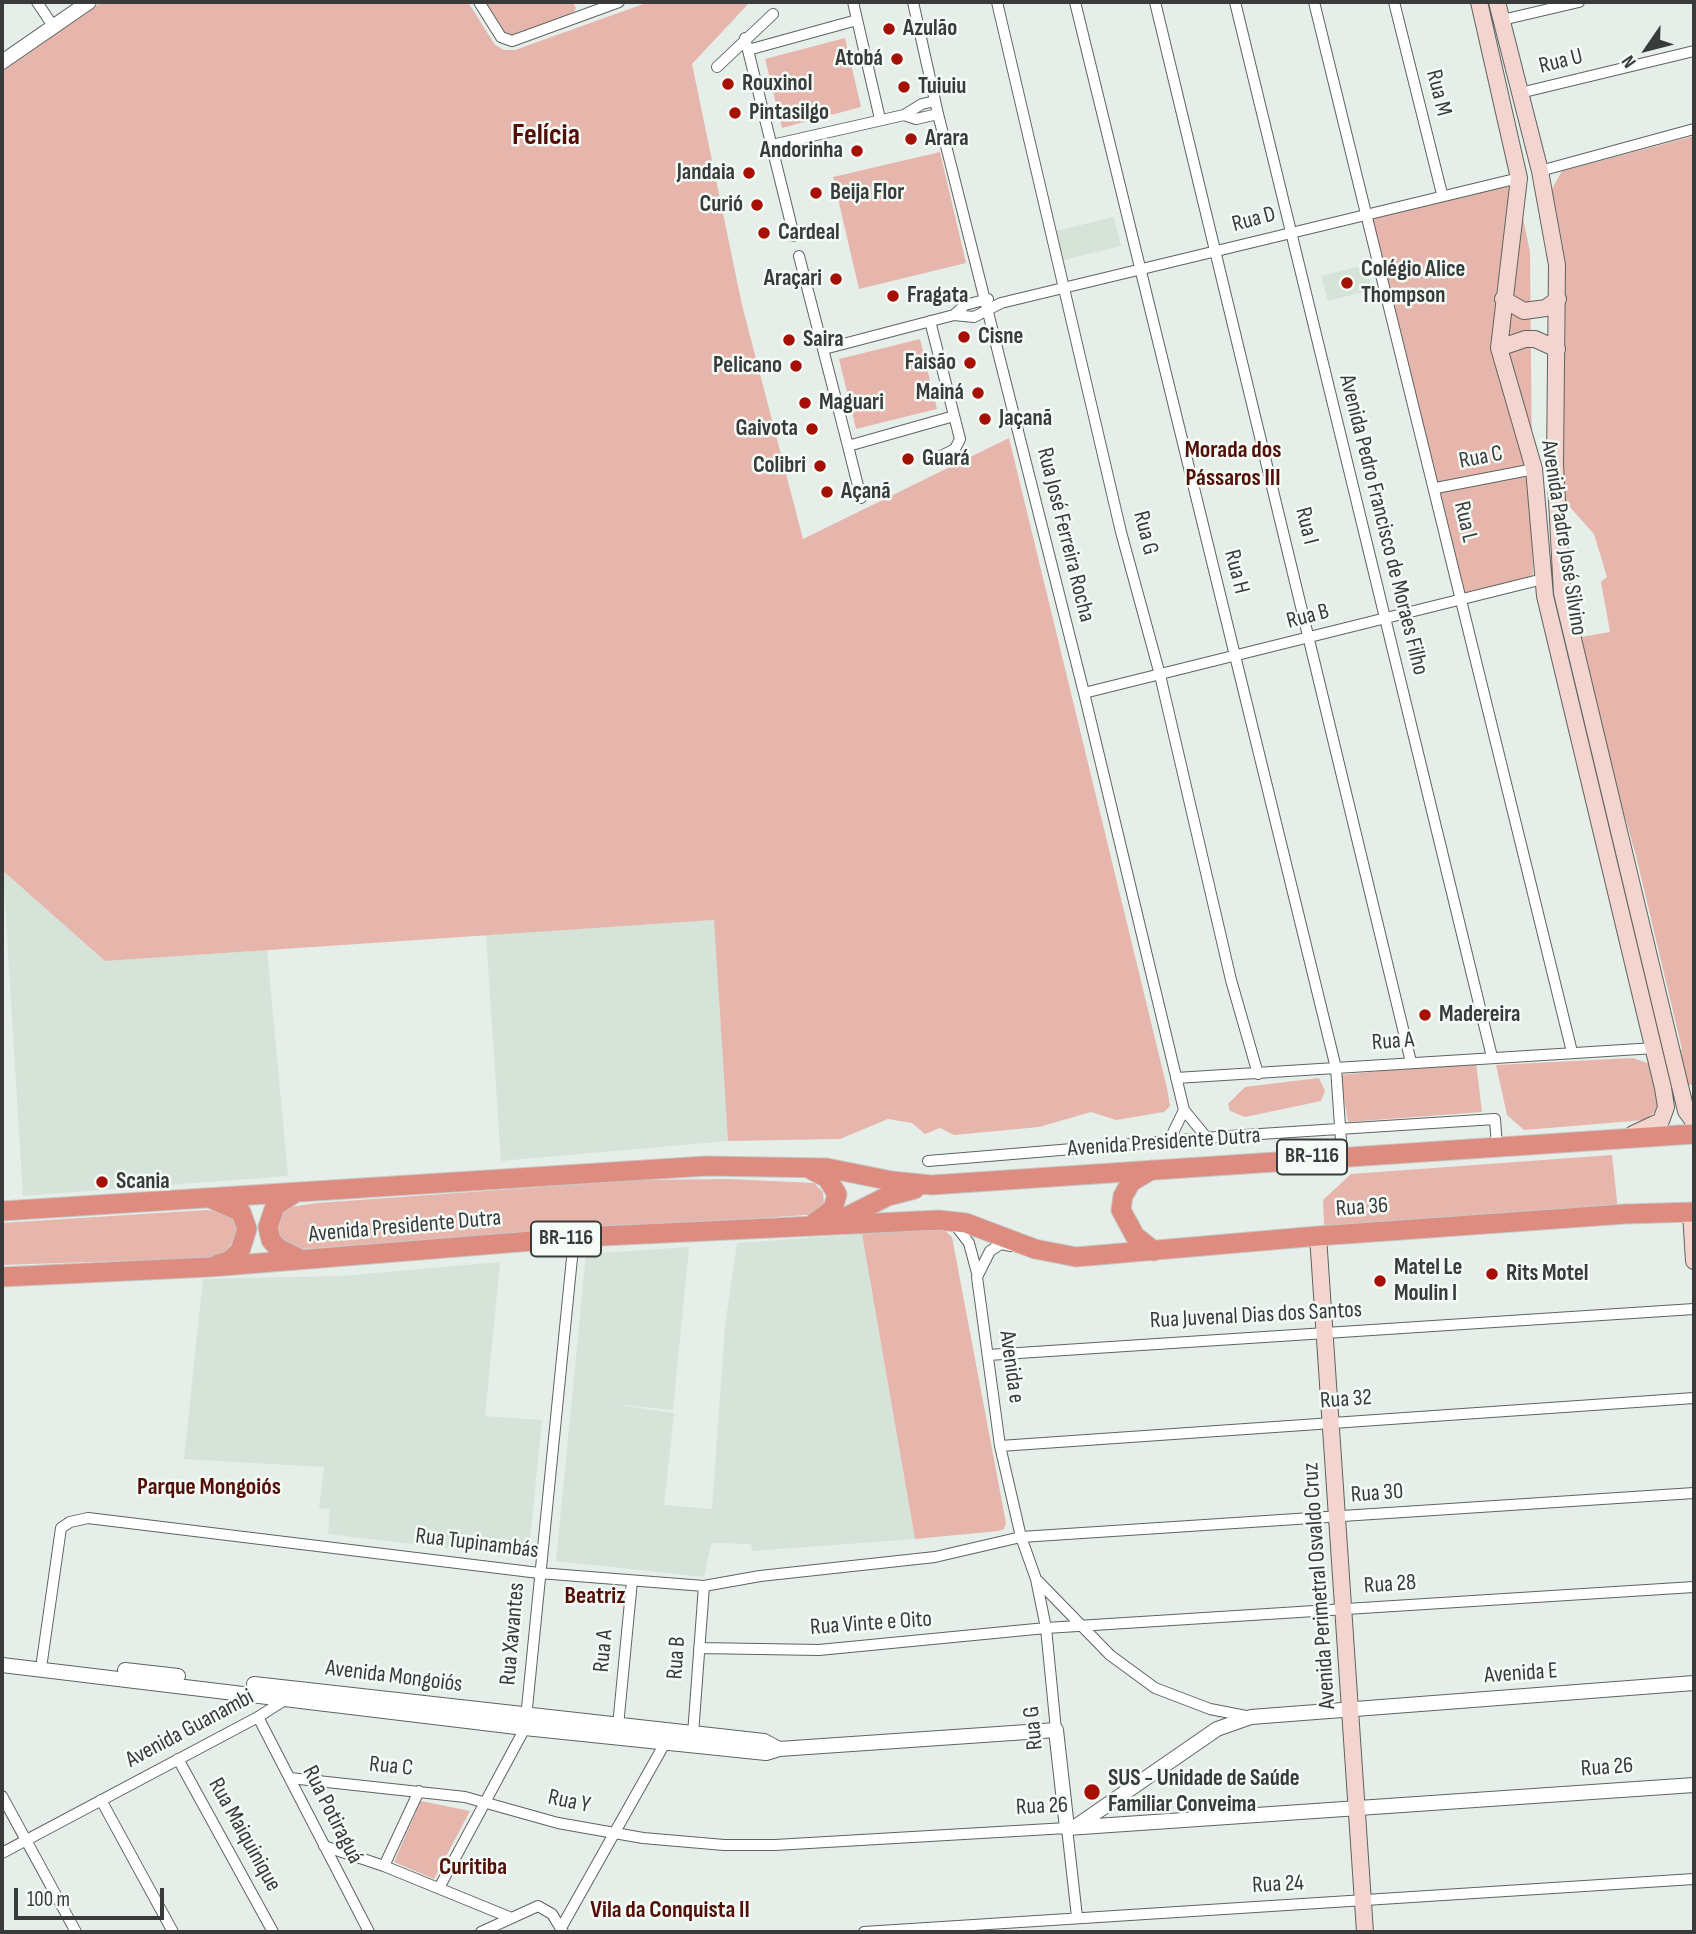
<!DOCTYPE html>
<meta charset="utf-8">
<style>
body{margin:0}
#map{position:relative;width:1696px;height:1934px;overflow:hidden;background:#e6eee9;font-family:"Sofia Sans Condensed",sans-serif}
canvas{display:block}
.frame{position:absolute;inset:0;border:4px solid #383b39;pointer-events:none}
.north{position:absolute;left:1612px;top:14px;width:70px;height:70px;-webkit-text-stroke:5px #f4fbf6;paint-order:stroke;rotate:235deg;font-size:19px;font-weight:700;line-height:28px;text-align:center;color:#383b39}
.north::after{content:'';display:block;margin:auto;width:24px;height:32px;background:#383b39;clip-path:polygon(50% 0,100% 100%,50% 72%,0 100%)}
.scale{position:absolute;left:14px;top:1888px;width:150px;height:32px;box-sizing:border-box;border:4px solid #383b39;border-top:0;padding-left:9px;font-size:21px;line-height:24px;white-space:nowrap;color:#383b39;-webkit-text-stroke:5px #f4fbf6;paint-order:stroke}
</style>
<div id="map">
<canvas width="1696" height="1934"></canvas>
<div class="frame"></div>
<div class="north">N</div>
<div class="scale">100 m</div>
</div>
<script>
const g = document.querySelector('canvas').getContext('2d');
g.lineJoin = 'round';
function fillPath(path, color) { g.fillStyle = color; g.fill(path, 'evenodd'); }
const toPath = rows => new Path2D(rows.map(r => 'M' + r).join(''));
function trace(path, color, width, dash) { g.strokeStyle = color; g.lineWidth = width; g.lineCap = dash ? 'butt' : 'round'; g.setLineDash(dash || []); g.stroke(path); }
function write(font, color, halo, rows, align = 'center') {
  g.font = font + ' "Sofia Sans Condensed",sans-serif'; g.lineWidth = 5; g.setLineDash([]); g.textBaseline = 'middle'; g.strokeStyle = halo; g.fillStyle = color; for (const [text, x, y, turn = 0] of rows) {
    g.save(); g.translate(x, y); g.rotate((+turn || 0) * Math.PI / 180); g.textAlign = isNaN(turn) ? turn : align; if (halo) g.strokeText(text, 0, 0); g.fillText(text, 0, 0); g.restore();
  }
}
fillPath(toPath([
 [1114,217,1121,246,1063,260,1056,231],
 [1366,265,1372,290,1328,301,1321,276],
 [3,871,105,961,267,950,288,1176,23,1196],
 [714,920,728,1141,501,1161,486,935],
 [862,1234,915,1539,752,1551,751,1544,711,1543,704,1577,556,1561,586,1254,689,1247,673,1410,612,1404,674,1413,664,1505,712,1509,725,1326,737,1243],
 [500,1262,485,1416,542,1420,528,1558,328,1534,330,1509,319,1508,324,1467,184,1459,203,1279,342,1276]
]), '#d5e3d9');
fillPath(toPath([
 [102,2,468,2,495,45,504,50,515,50,649,2,750,2,692,64,742,305,803,539,1009,438,1167,1088,1170,1106,1164,1112,1116,1120,1091,1112,1039,1127,954,1135,940,1128,925,1134,912,1123,888,1119,840,1139,728,1141,714,920,105,961,2,870,2,71],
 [484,2,573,2,576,8,574,12,516,40,506,35],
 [845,38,861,107,782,128,765,59],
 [1694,136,1694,1085,1689,1085,1682,1080,1675,1056,1682,1049,1636,856,1575,638,1610,632,1601,582,1607,577,1594,534,1559,495,1549,194,1562,171],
 [940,152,966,263,859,289,833,177],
 [1516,184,1530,252,1533,576,1463,593,1372,219],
 [920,339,937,409,856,429,839,359],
 [1633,1058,1650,1064,1663,1105,1645,1120,1524,1130,1507,1115,1496,1065],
 [1476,1062,1482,1112,1348,1122,1340,1075],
 [1319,1078,1325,1091,1321,1101,1245,1117,1230,1111,1228,1104,1245,1087],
 [1612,1155,1618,1210,1343,1230,1324,1225,1323,1200,1351,1174],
 [729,1179,814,1183,823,1192,824,1204,815,1213,806,1215,301,1249,284,1241,278,1232,282,1214,290,1207,317,1203,639,1180],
 [206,1210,221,1211,232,1218,236,1226,236,1238,223,1254,210,1258,2,1265,2,1223],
 [942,1228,952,1237,1006,1523,1004,1529,998,1531,915,1539,862,1234],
 [421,1801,470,1811,434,1879,394,1862]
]), '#e6b6ad');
const minor = toPath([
 [37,2,53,26],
 [479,2,501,37,512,41,619,2],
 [853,2,880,119],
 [913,2,938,114,1084,693,1184,1110,1207,1138],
 [997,2,1121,532,1160,675,1231,980,1258,1074],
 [1075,2,1336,1068,1342,1155],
 [1155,2,1411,1062],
 [1235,2,1492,1057],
 [1314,2,1572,1052],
 [1394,2,1442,194],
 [1502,20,1579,2],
 [745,38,794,236],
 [748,50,857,20],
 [717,67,773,14],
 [1520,93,1694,51],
 [904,115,916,119,938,114],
 [772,145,904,115,922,104,935,101],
 [1540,171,1694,129],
 [799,256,848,446],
 [954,315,965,305,988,299],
 [930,321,960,439,955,449,937,458],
 [824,349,954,315,974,317,1001,303,1519,178],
 [1436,488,1534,469],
 [861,498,848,446,954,416],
 [1084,693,1543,579],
 [1176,1078,1655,1048],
 [1169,1141,1184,1110],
 [928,1161,1229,1136,1495,1119,1497,1147],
 [953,1222,969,1243,977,1273],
 [1011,1246,1001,1244,990,1251,977,1277,1000,1446,1021,1537,1036,1579,1046,1628,1056,1730],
 [988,1355,1694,1309],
 [1000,1446,1694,1398],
 [1038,1581,1110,1655,1155,1688,1210,1709,1251,1717],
 [699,1648,819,1650,1046,1628,1694,1587],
 [42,1661,61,1528,70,1522,88,1518,539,1573,704,1586,760,1576,935,1557,1021,1537,1694,1493],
 [258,1717,369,1932],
 [618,1726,632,1581],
 [693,1734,704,1586],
 [178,1759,273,1932],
 [290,1778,465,1797,558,1823,643,1838,724,1845,775,1845,1067,1828,1077,1917],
 [2,1796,76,1932],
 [101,1800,173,1932],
 [324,1846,384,1866,509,1917],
 [2,1853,258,1717,288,1698],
 [384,1866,419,1791],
 [439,1888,525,1728,574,1238],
 [561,1928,665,1743],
 [481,1932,538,1906,552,1914,563,1932],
 [864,1932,1694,1879]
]);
const tertiary = toPath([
 [2,62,89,2],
 [2,1665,525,1728,766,1753,779,1749,1056,1730,1067,1828,1694,1785],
 [125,1670,178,1676],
 [254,1684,764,1741,779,1749],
 [1075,1827,1217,1729,1251,1717,1694,1683]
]);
const secondary = toPath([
 [1479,2,1519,178,1499,348,1534,469,1545,596,1663,1088,1666,1107,1661,1121,1633,1134],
 [1497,2,1540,171,1557,265,1555,464,1562,593,1686,1111,1694,1122],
 [1503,299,1524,311,1546,308,1558,299],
 [1499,348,1525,339,1535,339,1557,349],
 [1691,1213,1694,1261],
 [1318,1236,1365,1932]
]);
const trunk = toPath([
 [810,1169,827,1178,837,1194,833,1209,814,1223],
 [1151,1170,1131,1182,1123,1196,1121,1210,1135,1236,1154,1251],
 [295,1193,275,1206,268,1227,271,1240,278,1248,300,1259],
 [212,1199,241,1212,247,1229,240,1251,229,1261,218,1264],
 [2,1211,706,1166,827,1168,892,1181,931,1185,1694,1134],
 [836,1222,888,1196,915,1189],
 [2,1277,210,1267,582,1237,939,1220,966,1223,1035,1249,1076,1257,1318,1236,1625,1214,1694,1212]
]);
trace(minor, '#5e645f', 12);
trace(tertiary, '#5e645f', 16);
trace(secondary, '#5e645f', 18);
trace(trunk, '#c7c8c8', 21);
trace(minor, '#fff', 10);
trace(tertiary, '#fff', 14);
trace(secondary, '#f3d4cf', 16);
trace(trunk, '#de8c80', 19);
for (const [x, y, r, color] of [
 [889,29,7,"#a51003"],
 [897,59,7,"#a51003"],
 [728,84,7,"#a51003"],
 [904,87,7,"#a51003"],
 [735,113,7,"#a51003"],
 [911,139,7,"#a51003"],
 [857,151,7,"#a51003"],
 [749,173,7,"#a51003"],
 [816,193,7,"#a51003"],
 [757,205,7,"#a51003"],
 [764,233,7,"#a51003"],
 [836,279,7,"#a51003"],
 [1347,283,7,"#a51003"],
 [893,296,7,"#a51003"],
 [964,337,7,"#a51003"],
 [789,340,7,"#a51003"],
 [970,363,7,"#a51003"],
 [796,366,7,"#a51003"],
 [978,393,7,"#a51003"],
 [805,403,7,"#a51003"],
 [985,419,7,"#a51003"],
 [812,429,7,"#a51003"],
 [908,459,7,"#a51003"],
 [820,466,7,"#a51003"],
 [827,492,7,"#a51003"],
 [1425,1015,7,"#a51003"],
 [102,1182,7,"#a51003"],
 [1492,1274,7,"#a51003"],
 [1380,1281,7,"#a51003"],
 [1092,1792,9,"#a51003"]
]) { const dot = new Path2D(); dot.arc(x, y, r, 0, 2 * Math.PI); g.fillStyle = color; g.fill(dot); trace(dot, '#f4fbf6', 2.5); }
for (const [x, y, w] of [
 [1312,1157,70],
 [566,1239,70]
]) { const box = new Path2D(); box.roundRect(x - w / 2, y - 17.5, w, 35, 5); g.fillStyle = '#f4fbf6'; g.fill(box); trace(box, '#383b39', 2); }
write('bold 21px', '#383b39', null, [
 ["BR-116",1312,1157],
 ["BR-116",566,1239]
]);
write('bold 23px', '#383b39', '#f4fbf6', [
 ["Azulão",903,29],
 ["Atobá",883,59,"right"],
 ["Rouxinol",742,84],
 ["Tuiuiu",918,87],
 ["Pintasilgo",749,113],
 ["Arara",925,139],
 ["Andorinha",843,151,"right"],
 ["Jandaia",735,173,"right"],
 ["Beija Flor",830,193],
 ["Curió",743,205,"right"],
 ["Cardeal",778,233],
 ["Colégio Alice",1361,270],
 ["Thompson",1361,296],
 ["Araçari",822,279,"right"],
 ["Fragata",907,296],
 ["Cisne",978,337],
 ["Saira",803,340],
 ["Faisão",956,363,"right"],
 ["Pelicano",782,366,"right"],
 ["Mainá",964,393,"right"],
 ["Maguari",819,403],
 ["Jaçanã",999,419],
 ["Gaivota",798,429,"right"],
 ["Guará",922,459],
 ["Colibri",806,466,"right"],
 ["Açanã",841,492],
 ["Madereira",1439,1015],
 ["Scania",116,1182],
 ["Matel Le",1394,1268],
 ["Moulin I",1394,1294],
 ["Rits Motel",1506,1274],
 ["SUS - Unidade de Saúde",1108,1779],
 ["Familiar Conveima",1108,1805]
], 'left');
write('23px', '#383b39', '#f4fbf6', [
 ["Rua U",1561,62,-14],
 ["Rua M",1438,93,76],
 ["Rua D",1254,220,-15],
 ["Rua C",1481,458,-11],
 ["Rua L",1465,522,77],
 ["Avenida Pedro Francisco de Moraes Filho",1383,525,76],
 ["Rua I",1306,526,76],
 ["Rua G",1145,533,76],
 ["Rua José Ferreira Rocha",1065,535,76],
 ["Avenida Padre José Silvino",1563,538,81],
 ["Rua H",1236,572,76],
 ["Rua B",1308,617,-15],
 ["Rua A",1393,1042,-4],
 ["Avenida Presidente Dutra",1164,1143,-4],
 ["Rua 36",1362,1208,-4],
 ["Avenida Presidente Dutra",405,1227,-5],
 ["Rua Juvenal Dias dos Santos",1256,1316,-3],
 ["Avenida e",1011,1367,82],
 ["Rua 32",1346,1400,-4],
 ["Rua 30",1377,1494,-4],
 ["Rua Tupinambás",477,1544,7],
 ["Rua 28",1390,1585,-4],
 ["Avenida Perimetral Osvaldo Cruz",1320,1586,-94],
 ["Rua Vinte e Oito",871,1624,-4],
 ["Rua Xavantes",513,1634,-85],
 ["Rua A",604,1651,-85],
 ["Rua B",677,1658,-86],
 ["Avenida E",1521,1674,-4],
 ["Avenida Mongoiós",394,1677,7],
 ["Rua G",1034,1728,-95],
 ["Avenida Guanambi",190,1729,-28],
 ["Rua C",391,1767,6],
 ["Rua 26",1607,1768,-4],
 ["Rua Y",569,1802,12],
 ["Rua 26",1042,1807,-3],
 ["Rua Potiraguá",332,1815,63],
 ["Rua Maiquinique",244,1835,61],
 ["Rua 24",1278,1885,-3]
]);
write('bold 24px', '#520e07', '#f4fbf6', [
 ["Morada dos",1233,451],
 ["Pássaros III",1233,479],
 ["Parque Mongoiós",209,1488],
 ["Beatriz",595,1597],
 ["Curitiba",473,1868],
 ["Vila da Conquista II",670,1911]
]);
write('bold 30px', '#520e07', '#f4fbf6', [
 ["Felícia",546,136]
]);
</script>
